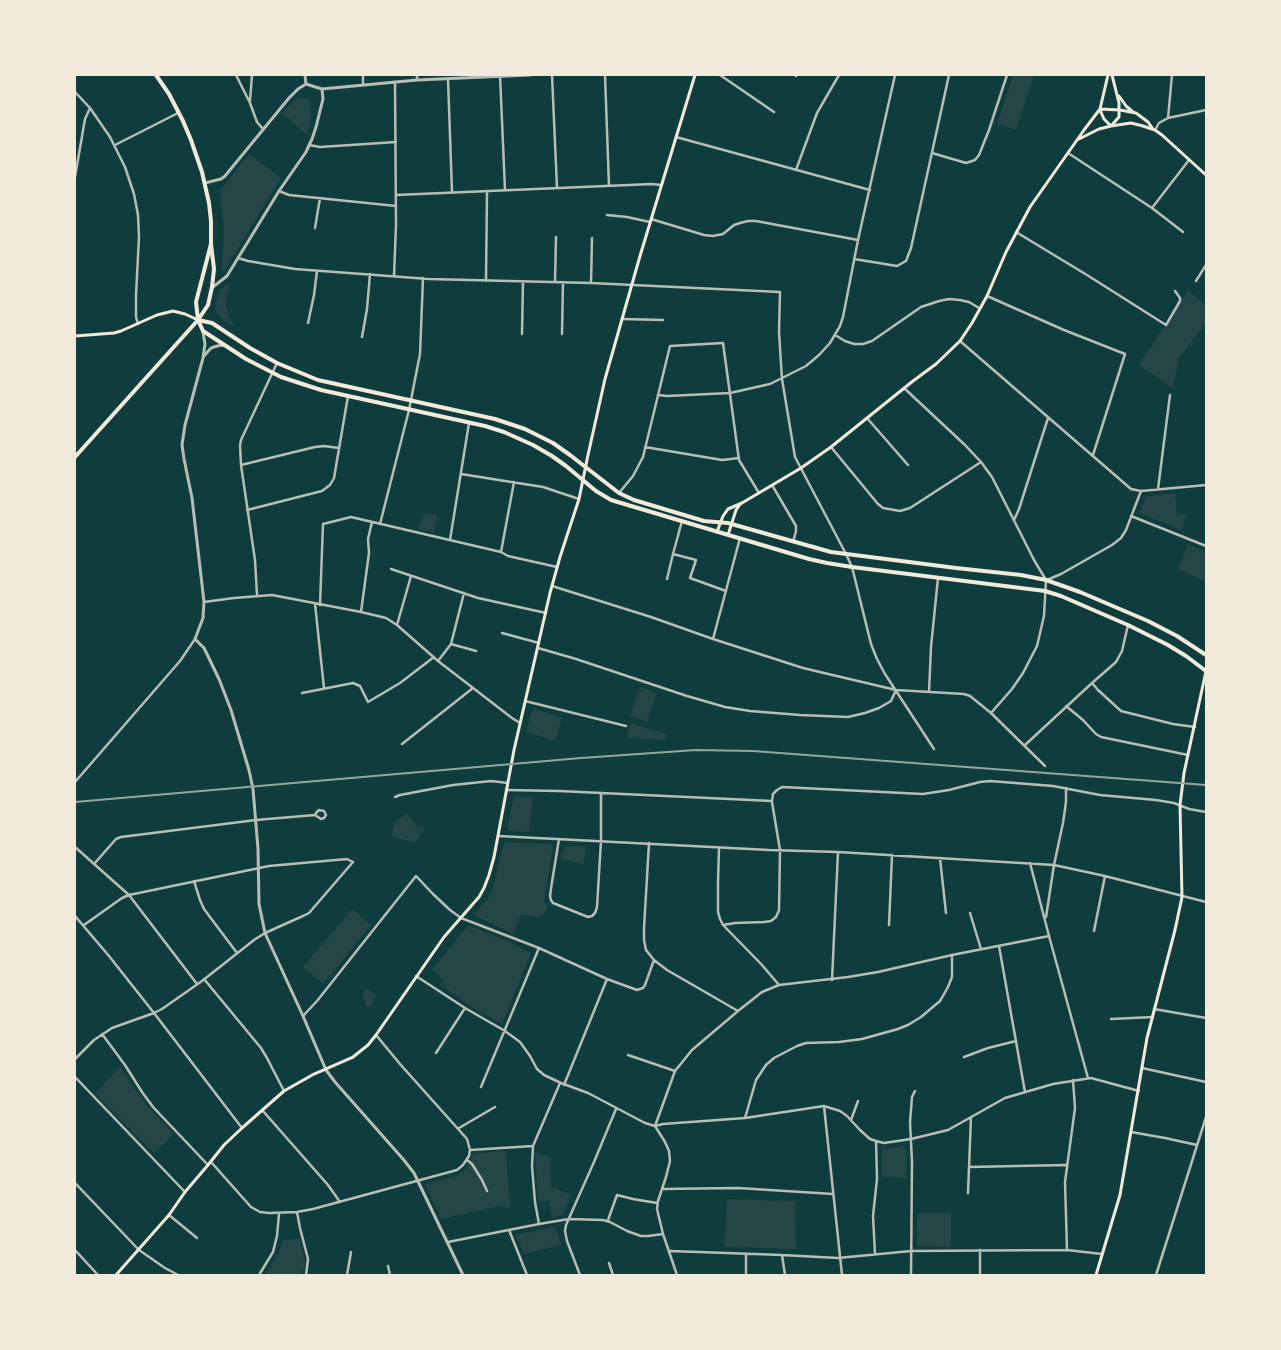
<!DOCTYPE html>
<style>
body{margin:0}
#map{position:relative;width:1281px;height:1350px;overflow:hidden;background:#0f3d3e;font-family:Barlow,sans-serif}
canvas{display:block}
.frame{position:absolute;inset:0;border:76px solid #f1e9da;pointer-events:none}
</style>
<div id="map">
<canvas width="1281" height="1350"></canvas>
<div class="frame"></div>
</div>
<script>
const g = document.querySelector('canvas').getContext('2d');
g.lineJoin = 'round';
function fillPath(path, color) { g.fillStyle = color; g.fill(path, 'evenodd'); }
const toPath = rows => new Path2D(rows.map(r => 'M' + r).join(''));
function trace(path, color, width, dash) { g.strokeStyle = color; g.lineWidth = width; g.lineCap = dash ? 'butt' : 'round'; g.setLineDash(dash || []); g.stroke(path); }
fillPath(toPath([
 [1013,75,1034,75,1016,130,997,124],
 [298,98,310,99,311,121,307,135,282,113,295,99],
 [249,154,281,178,224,271,222,271,224,230,220,190],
 [230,283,226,298,226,305,228,315,236,328,221,319,218,315,215,307,219,290],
 [1188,291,1206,305,1206,325,1204,325,1179,358,1173,388,1139,365],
 [1175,493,1177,513,1187,515,1181,530,1139,513,1146,498,1148,496],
 [424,513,437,515,434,532,418,529],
 [1188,544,1206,552,1206,582,1178,569],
 [640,687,657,693,647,722,630,716],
 [533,708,562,718,555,741,526,732],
 [630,723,667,734,665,740,627,738],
 [514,796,533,797,529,832,507,831],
 [407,813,417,827,419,828,422,826,424,829,415,842,392,837,394,823],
 [504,842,551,844,553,846,544,902,548,907,543,915,537,917,521,914,513,934,474,915,488,898,493,888],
 [565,846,586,846,584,864,561,859],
 [352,909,371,925,323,984,303,967],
 [468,925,507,941,531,953,502,1024,470,1006,444,987,440,985,444,980,432,970],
 [365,988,374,993,375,997,373,1000,374,1002,369,1008,366,1006,364,999,363,994],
 [120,1067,144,1102,174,1134,154,1153,95,1094],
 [903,1146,906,1150,906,1178,882,1177,882,1150],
 [506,1151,510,1206,509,1208,498,1206,441,1219,425,1184,456,1176,465,1170,474,1153],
 [535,1152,550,1157,551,1189,555,1188,572,1195,562,1215,552,1218,549,1200,538,1202],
 [727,1199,795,1201,796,1249,725,1247],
 [917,1213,951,1213,951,1247,917,1246],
 [555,1227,562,1245,524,1254,515,1235],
 [300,1238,305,1264,302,1275,265,1275,279,1252,283,1240]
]), '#244646');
trace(toPath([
 [236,75,250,103,257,122,263,129],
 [363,75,363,85],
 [417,75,417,80],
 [500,75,505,190],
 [552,75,557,188],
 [605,75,609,186],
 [720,75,774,112],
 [795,75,796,76],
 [448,79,452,192],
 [75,92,90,108,110,137,125,167,134,194,138,215,139,237,136,295,136,317,138,324],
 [250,101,252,75],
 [1168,118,1172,75],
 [1155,130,1159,123,1168,118,1206,110],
 [676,137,870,190],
 [115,145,178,113],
 [309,145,320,147,396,142],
 [932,153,966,163,975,160,979,155,989,130,1007,75],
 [1068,153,1152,208,1183,232],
 [796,170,817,113,839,75],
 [75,177,85,119,90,108],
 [279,191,289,195,396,206],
 [396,195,652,184,661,185],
 [1152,208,1189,160],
 [607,215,627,217,650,222],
 [651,219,704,235,713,236,723,234,734,225,740,223,748,221,756,221,858,240],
 [315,228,320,198],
 [1016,232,1087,275,1166,325,1180,301,1180,298,1175,291],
 [238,258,248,261,295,269,429,279,591,283,780,292,779,332,782,379,795,457,846,554,852,567,871,644,877,659,885,674,934,749],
 [854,259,897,266,906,261,911,248,949,75],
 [394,276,396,225,395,82],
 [486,281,487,191],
 [1196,281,1206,265],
 [555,282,556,237],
 [591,283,592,238],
 [987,296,1064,330,1125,354,1093,455],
 [622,319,663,320],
 [308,323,314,295,317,271],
 [522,334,523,281],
 [562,334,563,282],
 [835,335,845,341,854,344,863,344,872,341,921,307,939,301,949,299,960,300,969,302,979,308],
 [362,337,367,309,370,274],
 [960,341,1131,489,1141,491,1206,485],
 [904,388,965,445,981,462,992,477,1034,560,1046,580,1044,616,1037,646,1023,673,1012,689,991,713],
 [658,395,667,396,730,393,770,384,806,366,819,355,830,343,840,326,843,317,858,240,895,75],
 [867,418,908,465],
 [645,447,722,460,739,458],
 [831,447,878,504,883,508,900,511,910,508,981,462],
 [241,465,315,447,324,446,339,448],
 [461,474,543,487,579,499],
 [772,485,796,526,796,531,793,542],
 [1158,489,1170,395],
 [619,493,633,476,643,457,670,346,723,343,739,460,759,493],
 [247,510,322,491,330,485,334,478,348,396],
 [1131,516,1206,546],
 [1014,520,1019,509,1048,418],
 [682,521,673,554,696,560,690,578,726,591],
 [380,524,409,410,420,354,423,278],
 [450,540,469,423],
 [501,552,514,482],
 [391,569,478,598,546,613],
 [667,579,673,554],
 [1047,580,1061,574,1112,545,1121,538,1126,530,1141,491],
 [552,586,651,617,713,639,803,668,896,690,964,694,970,696,991,713,1045,766],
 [257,595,255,560,241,465,240,445,241,440,277,363],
 [204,602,234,598,272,595,361,612,386,618,397,625,438,661,512,718,520,723],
 [315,604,324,688],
 [320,605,323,524,351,517,501,552,508,556,557,567],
 [361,612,369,553,368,539,372,522],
 [397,625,411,576],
 [502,633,539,643],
 [713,639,740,538],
 [451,644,476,651],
 [538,648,576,659,687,696,725,707,750,711,800,715,848,717,865,713,879,708,891,701,896,690],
 [438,661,451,644,464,593],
 [1092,683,1098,690,1121,711,1173,724,1195,727],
 [929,692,931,647,938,578],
 [302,693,353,683,360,686,368,702,400,683,434,657],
 [525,701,626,726],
 [1066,706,1083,720,1096,734,1101,737,1188,755],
 [402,744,473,688],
 [1025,745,1092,683,1116,662,1122,651,1128,625],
 [75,782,180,661,195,639],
 [506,790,559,791,772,801,773,794,777,790,782,787,923,794,949,790,980,782,990,781,1053,786,1100,795,1156,800,1174,803,1189,809,1206,812],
 [395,797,400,795,453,785,491,781,508,783],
 [498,836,769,850,838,852,1054,865,1105,876,1206,902],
 [559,839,552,882,550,896,551,900,553,903,588,917,592,916,595,913,597,907,601,841,601,793],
 [649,843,644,928,644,940,646,950,654,960,667,970,738,1011],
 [75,847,129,895,197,984],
 [719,848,718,882,718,912,720,919,723,925,762,965,779,985],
 [940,858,946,913],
 [1030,863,1049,936,1088,1078],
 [94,864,116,839,121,837,256,820,315,815,321,819,324,818,326,815,324,811,319,810,316,813,315,815],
 [194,881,200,900,204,909,237,953],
 [970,913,981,949],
 [75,916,109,956,154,1013,242,1128],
 [1046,917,1054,865,1063,823,1066,802,1066,788],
 [723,925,735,923,764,922,771,921,776,917,779,910,780,850,772,802],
 [889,925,892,855],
 [1094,931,1105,876],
 [999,946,1025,1092],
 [416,976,465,1008,505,1031,520,1042,530,1056,537,1069,544,1075,561,1083,588,1093,645,1123,655,1126,663,1124,745,1118,824,1106,840,1111,847,1116,860,1130,870,1139,876,1141,884,1143,911,1139,948,1130,1005,1098,1053,1084,1091,1078,1139,1091],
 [204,979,261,1048,267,1058,284,1091],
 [832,980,838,852],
 [1154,1009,1206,1018],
 [303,1016,317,1001,416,876,433,894,450,910,461,918,539,948,607,979,637,990,643,988,645,985,654,960],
 [1111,1019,1153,1017],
 [102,1034,125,1065,142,1092,153,1107,208,1165],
 [436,1053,465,1008],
 [628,1055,675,1071],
 [964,1057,988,1048,1016,1041],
 [75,1059,94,1040,112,1028,154,1013,162,1009,202,981,254,940,265,933,303,916,309,913,353,862,347,859,269,866,129,895,122,898,84,925],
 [1142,1068,1206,1082],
 [75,1077,185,1192],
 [564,1085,607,979],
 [481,1087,539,948],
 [824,1106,842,1275],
 [263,1111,328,1185,340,1202],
 [745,1118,756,1080,766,1065,774,1058,797,1046,806,1043,839,1042,862,1039,898,1029,908,1025,921,1017,940,1001,948,987,952,977,952,955],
 [851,1120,858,1101],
 [459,1128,495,1107],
 [1131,1132,1165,1138,1197,1145],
 [470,1150,533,1146],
 [467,1160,472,1164,482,1180,487,1191],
 [211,1162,251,1207,260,1212,269,1213,297,1212,313,1209,457,1170,463,1165,469,1156,470,1150,467,1139,400,1064,376,1035],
 [969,1167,1066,1165],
 [75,1183,139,1250,165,1268,178,1275],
 [662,1189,738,1188,833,1194],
 [968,1193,971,1117],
 [297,1212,300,1228,308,1259,306,1275],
 [169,1215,197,1238],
 [608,1220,617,1195,633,1199,657,1203],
 [539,1224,535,1202,532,1166,533,1146,560,1083],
 [509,1230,527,1275],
 [448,1242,539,1224,569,1219,603,1220,610,1222,627,1231,641,1236,648,1236,663,1234],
 [75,1250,98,1275],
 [1067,1250,1065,1182,1075,1108,1073,1080],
 [670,1251,782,1255,838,1258,911,1251,1067,1250,1102,1254],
 [746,1254,746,1275],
 [875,1254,873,1216,877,1179,876,1141],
 [782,1255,785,1275],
 [609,1263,613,1275],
 [388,1266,390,1275],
 [259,1275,273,1252,277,1236,279,1214],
 [347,1275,351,1252],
 [580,1275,567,1241,565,1231,566,1225,594,1162,616,1109],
 [677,1275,663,1234,657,1209,658,1201,666,1177,670,1161,669,1151,665,1142,655,1126,675,1071,692,1050,738,1011,762,992,779,985,848,977,878,972,952,955,1049,936],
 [911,1275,912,1162,910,1122,912,1097,915,1091],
 [980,1275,980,1250],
 [1156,1275,1206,1117]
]), '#b8beb3', 2.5);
trace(toPath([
 [305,75,306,84],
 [306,84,322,89,417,80,530,75],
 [205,183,221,179,225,176,289,98,298,89,306,84],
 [213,287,227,276,279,191,306,152,312,139,316,127,323,99,322,89],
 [203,332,205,344,203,358,185,425,182,445,184,459,192,498,204,602,203,618,195,639,204,648,219,679,231,710,249,770,253,789,258,849,259,904,265,933,303,1016,326,1070,335,1082,403,1159,414,1173,463,1275],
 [204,356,211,348,217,346,224,345]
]), '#b8beb3', 3);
trace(toPath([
 [1119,96,1126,106,1133,112],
 [1100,109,1120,110,1136,113,1148,122,1153,129],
 [1100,110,1104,119,1111,126],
 [1111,126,1131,123,1143,126,1155,130,1162,135,1206,175],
 [1077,140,1099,129,1111,126,1119,117,1119,103,1112,75],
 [75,336,114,333,121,331,157,315,173,311,185,314,198,320],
 [717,532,723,516,728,509,742,503,801,468,831,447,913,381,936,364,960,341,972,323,987,296,1006,252,1030,207,1084,130,1100,109,1108,75],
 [728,535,736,510,741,503],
 [116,1275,169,1215,185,1192,208,1165,224,1145,242,1128,284,1091,314,1074,353,1057,368,1045,376,1035,444,937,479,897,484,888,489,875,494,857,514,750,550,593,560,557,579,499,588,455,605,379,640,256,695,75],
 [1096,1275,1120,1195,1147,1038,1175,930,1182,897,1180,805,1184,773,1206,671]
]), '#f1e9da', 3);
trace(toPath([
 [211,244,196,302,198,320,203,331,246,359,281,377,321,390,485,426,504,432,533,445,552,456,566,466,596,491,611,500,809,559,827,563,852,567,1045,591,1061,596,1128,625,1168,645,1186,656,1206,671],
 [198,320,212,323,250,348,277,363,318,380,495,419,525,429,553,443,570,455,619,493,634,500,704,521,728,523,831,552,956,568,1021,575,1046,580,1080,592,1148,621,1177,636,1206,655],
 [75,457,198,320,208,305,212,287,214,269,211,244,211,221,209,203,202,172,191,140,183,121,169,94,156,75]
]), '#f1e9da', 4);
trace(toPath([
 [75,802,581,758,696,750,753,751,1206,785]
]), '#97a49c', 2);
</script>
